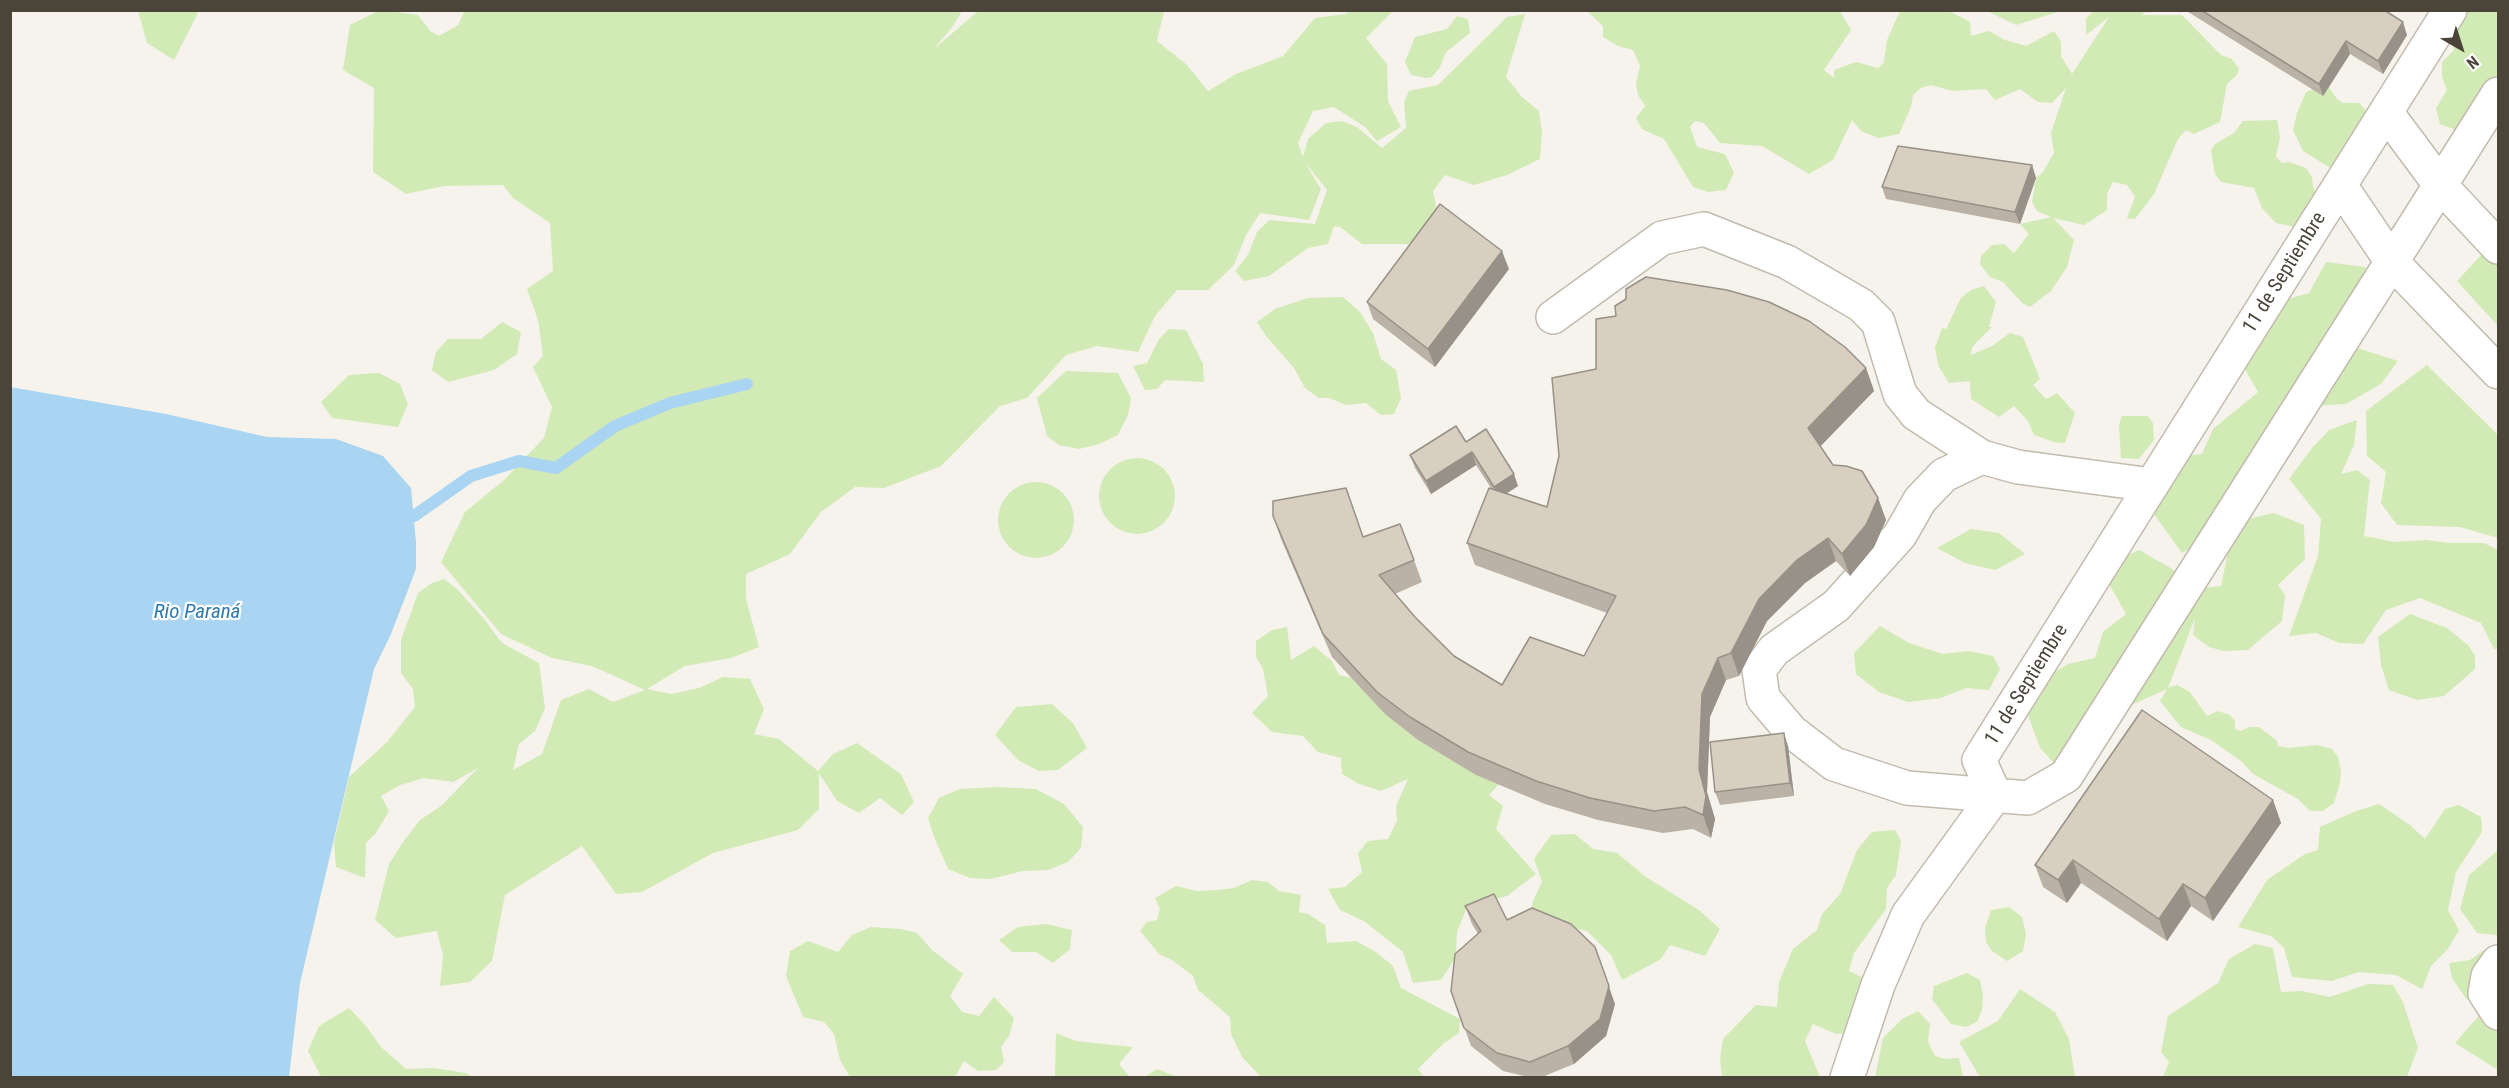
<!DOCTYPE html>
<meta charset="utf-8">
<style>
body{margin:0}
#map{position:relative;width:2509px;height:1088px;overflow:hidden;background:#f6f3ec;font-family:"Roboto Condensed",sans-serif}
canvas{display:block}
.frame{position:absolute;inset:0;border:12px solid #4b4439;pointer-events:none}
.north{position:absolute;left:2431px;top:18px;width:60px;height:60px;-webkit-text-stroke:4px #fff;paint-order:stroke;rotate:141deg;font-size:16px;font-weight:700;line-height:24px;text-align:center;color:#4b4439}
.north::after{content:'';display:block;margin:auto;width:21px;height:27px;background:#4b4439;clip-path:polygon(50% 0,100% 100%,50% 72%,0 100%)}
</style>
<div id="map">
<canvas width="2509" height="1088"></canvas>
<div class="frame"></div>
<div class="north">N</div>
</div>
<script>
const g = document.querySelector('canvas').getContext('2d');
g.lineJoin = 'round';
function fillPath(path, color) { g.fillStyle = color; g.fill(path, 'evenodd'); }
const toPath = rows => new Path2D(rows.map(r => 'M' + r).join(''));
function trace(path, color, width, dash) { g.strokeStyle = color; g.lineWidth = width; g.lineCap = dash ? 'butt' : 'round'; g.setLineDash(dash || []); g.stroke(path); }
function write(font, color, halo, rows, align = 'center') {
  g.font = font + ' "Roboto Condensed",sans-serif'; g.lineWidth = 4.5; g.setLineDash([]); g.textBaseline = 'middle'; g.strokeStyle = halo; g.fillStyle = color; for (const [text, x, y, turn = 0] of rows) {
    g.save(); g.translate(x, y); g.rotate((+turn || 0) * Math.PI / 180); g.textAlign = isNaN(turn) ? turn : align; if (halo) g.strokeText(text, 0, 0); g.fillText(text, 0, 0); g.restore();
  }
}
fillPath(toPath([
 [380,10,418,15,430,31,439,36,458,25,465,10,962,11,953,26,934,49,978,11,1164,11,1157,41,1186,64,1208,91,1236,74,1283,56,1315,18,1345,14,1350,11,1393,11,1366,38,1387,64,1388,101,1401,127,1377,141,1365,127,1334,107,1313,111,1298,143,1303,157,1308,139,1326,123,1342,121,1357,127,1382,148,1406,128,1404,102,1409,91,1438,85,1507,17,1525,14,1506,77,1522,97,1539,111,1542,133,1540,159,1507,175,1474,185,1445,175,1433,191,1438,215,1416,244,1362,244,1340,227,1334,226,1328,244,1308,248,1269,276,1244,281,1235,271,1248,255,1257,232,1269,220,1315,224,1327,190,1304,161,1321,189,1309,220,1260,213,1246,235,1234,265,1208,290,1177,290,1155,316,1138,352,1097,346,1066,355,1027,398,1000,406,941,466,884,488,855,487,821,512,790,554,746,574,746,599,759,647,731,658,685,666,647,689,671,694,699,688,723,677,750,679,764,709,754,734,779,739,818,771,833,754,857,743,901,774,914,802,902,815,880,798,859,813,837,801,819,773,819,809,798,830,713,853,642,892,616,894,582,846,505,895,492,961,470,982,440,986,443,956,437,931,396,938,375,920,389,864,403,842,420,820,441,806,478,768,453,782,424,778,400,785,381,796,389,811,376,833,366,843,365,878,336,867,334,843,349,777,388,741,415,707,413,689,401,673,401,640,418,593,432,583,444,579,457,589,484,619,502,643,539,663,545,708,535,731,519,744,513,770,542,754,561,700,589,689,613,702,645,690,592,666,552,658,501,634,441,562,465,512,504,480,544,438,552,407,533,367,543,356,538,320,527,289,553,271,550,223,513,198,503,185,444,186,406,194,373,172,374,88,343,70,350,25],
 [138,11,138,10,199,11,174,60,147,43],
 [1587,11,1840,11,1851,30,1824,70,1834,78,1834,70,1856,62,1878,68,1884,62,1887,40,1900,11,1949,11,1970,22,1971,36,1989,31,2005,40,2026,46,2054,31,2061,42,2061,56,2072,74,2109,17,2086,35,2086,18,2094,11,2146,11,2142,15,2182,15,2221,55,2232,59,2239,69,2237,75,2227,84,2220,122,2194,134,2186,130,2178,139,2154,194,2135,219,2127,218,2135,197,2127,185,2113,182,2107,194,2107,210,2084,225,2053,218,2074,240,2067,267,2051,291,2030,307,2022,303,2003,282,1990,277,1980,264,1981,256,1992,245,2004,244,2014,253,2029,234,2020,224,2051,217,2037,211,2032,202,2036,178,2043,172,2054,153,2051,133,2066,88,2052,103,2038,102,2020,89,1995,100,1986,89,1953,91,1931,85,1921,88,1913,95,1911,107,1899,134,1879,138,1861,131,1852,120,1833,160,1809,174,1762,146,1720,143,1704,123,1695,121,1690,127,1697,147,1725,154,1734,173,1726,190,1708,192,1693,187,1664,139,1642,129,1636,118,1645,106,1638,95,1636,83,1640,66,1633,50,1618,46,1603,37,1603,26],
 [1987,11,2061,11,2016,25],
 [2445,11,2498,11,2498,127,2486,117,2459,131,2440,124,2436,108,2447,90,2442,77,2442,62,2454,50],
 [1457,16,1468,19,1470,33,1446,52,1440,67,1432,77,1426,78,1411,75,1405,62,1415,37,1447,29],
 [2326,83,2337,99,2343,103,2359,103,2372,117,2332,169,2303,151,2293,130,2297,113,2306,92],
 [2277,120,2280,137,2276,157,2282,163,2289,162,2306,168,2312,177,2313,187,2319,199,2295,227,2276,223,2262,208,2254,188,2221,182,2215,174,2212,157,2211,150,2215,144,2234,133,2243,121],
 [2485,251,2498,266,2498,326,2457,281],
 [2326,262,2365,267,2372,313,2351,346,2398,361,2381,384,2346,404,2311,406,2235,522,2274,513,2304,525,2305,559,2278,585,2285,595,2282,621,2248,650,2224,651,2209,647,2193,635,2195,618,2168,688,2177,685,2190,692,2207,716,2218,711,2230,715,2235,721,2235,729,2241,731,2250,727,2259,727,2277,741,2278,746,2289,748,2317,745,2332,749,2338,757,2341,771,2340,783,2334,803,2323,811,2310,811,2298,799,2253,774,2241,761,2211,740,2181,727,2160,701,2167,689,2107,716,2066,776,2040,748,2020,693,2068,664,2095,658,2103,632,2126,614,2100,568,2139,550,2195,582,2195,589,2221,586,2234,523,2182,553,2148,506,2158,459,2202,454,2213,429,2258,392,2242,364,2266,305,2309,293],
 [1984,286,1996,302,1989,327,1992,327,1972,347,1971,355,1992,346,2010,333,2023,337,2040,379,2033,385,2046,399,2057,393,2075,413,2065,443,2054,442,2034,435,2028,421,2014,406,1999,417,1971,399,1970,381,1949,383,1939,367,1935,348,1942,328,1946,329,1961,298,1971,290],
 [1343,297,1360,312,1373,333,1381,359,1396,370,1401,398,1394,414,1381,415,1366,403,1346,405,1329,398,1319,398,1305,388,1294,368,1266,336,1257,322,1275,309,1308,298],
 [502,322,521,332,517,354,494,370,448,382,432,370,436,352,448,339,481,339],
 [1169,329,1186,330,1203,364,1204,382,1165,380,1157,389,1145,390,1133,366,1147,363,1159,339],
 [2427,365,2498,435,2498,538,2460,527,2397,525,2381,503,2386,472,2367,456,2366,411],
 [1066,371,1118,373,1131,398,1128,415,1118,435,1099,444,1079,449,1059,445,1047,436,1037,398],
 [379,373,400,384,408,404,398,427,332,418,321,402,349,375],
 [2122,416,2148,416,2153,423,2154,440,2139,459,2121,458,2119,425],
 [2357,420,2354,445,2341,474,2357,470,2370,480,2364,536,2395,542,2426,540,2449,543,2484,543,2498,550,2498,649,2494,649,2481,623,2420,598,2386,610,2363,644,2339,643,2316,633,2289,636,2318,556,2321,519,2289,479,2312,448,2329,430],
 '1099 496a38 38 0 1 1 76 0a38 38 0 1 1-76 0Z',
 '998 520a38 38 0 1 1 76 0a38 38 0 1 1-76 0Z',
 [1971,529,1999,533,2025,554,1995,570,1965,563,1937,548],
 [2410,614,2447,628,2469,646,2475,656,2475,669,2444,696,2417,700,2389,690,2381,665,2378,637],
 [1880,626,1909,643,1943,654,1968,651,1993,656,2000,669,1989,690,1966,688,1941,698,1908,702,1879,692,1856,674,1854,653],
 [1287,627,1291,660,1314,646,1332,661,1339,675,1362,680,1499,784,1489,795,1503,806,1496,829,1536,874,1507,896,1467,907,1457,932,1456,957,1441,980,1413,983,1403,952,1364,921,1340,910,1328,889,1345,887,1362,872,1358,853,1368,841,1388,839,1397,821,1396,806,1408,779,1381,791,1359,784,1342,774,1341,758,1318,752,1303,736,1272,732,1252,713,1268,696,1263,669,1256,657,1256,641,1272,630],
 [1052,704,1073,723,1087,748,1058,770,1039,771,1018,760,995,735,1016,707],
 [996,787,1036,789,1064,804,1083,827,1081,848,1068,862,1048,870,1023,871,990,879,970,878,948,869,934,837,928,818,939,798,960,789],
 [2379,804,2410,825,2425,839,2445,809,2459,805,2481,817,2482,832,2456,872,2448,910,2459,930,2448,949,2431,966,2422,989,2396,975,2359,972,2332,981,2292,977,2284,948,2271,936,2238,927,2267,880,2305,854,2318,850,2320,827,2356,811],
 [1895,830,1901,841,1896,875,1887,888,1886,909,1854,953,1849,971,1878,985,1862,1032,1836,1034,1813,1024,1805,1041,1820,1077,1722,1077,1720,1059,1723,1039,1756,1005,1777,1007,1779,982,1793,949,1817,930,1822,914,1840,894,1857,850,1872,832],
 [1575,834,1593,849,1617,853,1646,877,1699,910,1720,929,1705,956,1670,945,1661,959,1622,980,1611,955,1587,931,1529,919,1533,901,1542,882,1534,859,1551,835],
 [2498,850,2498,931,2497,935,2477,933,2460,909,2469,875],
 [1252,880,1268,882,1279,891,1301,895,1299,912,1308,914,1325,925,1327,943,1356,941,1376,952,1393,966,1401,988,1460,1019,1459,1033,1444,1043,1418,1069,1424,1077,1261,1077,1242,1057,1231,1034,1230,1017,1198,990,1193,976,1172,960,1159,954,1140,931,1147,922,1157,920,1160,909,1155,898,1176,886,1197,891,1217,890,1234,888],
 [2009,907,2022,917,2026,934,2023,951,2007,961,1992,951,1986,942,1985,928,1991,910],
 [1046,924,1072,930,1070,949,1053,963,1036,952,1012,952,999,940,1018,927],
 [871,927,901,929,917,933,932,950,963,974,950,996,962,1012,979,1016,994,997,1014,1018,1009,1036,1001,1047,1004,1062,996,1070,978,1071,964,1061,955,1077,850,1077,840,1060,834,1034,824,1022,803,1017,786,976,790,951,808,941,838,952,852,935],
 [2255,944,2273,948,2281,992,2302,991,2330,997,2368,984,2393,985,2403,1002,2418,1048,2407,1077,2163,1077,2169,1062,2161,1052,2168,1016,2218,983,2229,959],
 [2484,950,2498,966,2485,993,2467,1000,2452,978,2449,963,2470,960],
 [1967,973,1980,980,1983,996,1982,1010,1977,1022,1966,1027,1951,1024,1932,999,1934,986],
 [2020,989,2055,1012,2069,1039,2075,1077,1980,1077,1959,1042,1998,1021],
 [2498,994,2498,1070,2455,1043],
 [349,1008,366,1026,381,1047,406,1069,434,1068,466,1073,472,1077,321,1077,308,1051,319,1026],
 [1918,1011,1930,1024,1928,1042,1935,1056,1945,1059,1959,1058,1963,1077,1875,1077,1883,1038,1902,1019],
 [1056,1033,1076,1041,1133,1047,1119,1064,1130,1077,1055,1077],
 [1157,1069,1178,1077,1144,1077]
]), '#d2eab5');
fillPath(toPath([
 [10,387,166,414,267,437,336,439,383,456,411,488,416,542,416,569,391,634,374,669,300,983,289,1077,11,1077]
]), '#a9d4f2');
trace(toPath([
 [414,516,471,476,519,461,556,468,615,426,670,403,747,384]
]), '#a9d4f2', 12);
const minor = toPath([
 [2386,112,2441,186,2498,247],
 [2340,185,2392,262,2498,372],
 [1553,317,1662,238,1704,229,1787,262,1861,305,1878,322,1900,394,1916,414,1982,457,2018,467,2152,485],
 [1982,457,1944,475,1920,500,1900,535,1836,606,1774,650,1759,670,1763,698,1791,731,1834,764,1907,788,2028,798,2066,776,2498,94],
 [1995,795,1979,760,2450,10],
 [2498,962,2488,976,2485,993,2498,1013],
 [1847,1078,1878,985,1908,915,1995,795]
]);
trace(minor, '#c2bbae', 36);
trace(minor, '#fff', 33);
fillPath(toPath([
 [2185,10,2384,10,2407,35,2383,74,2350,54,2323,96],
 [2032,165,2036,178,2020,224,1886,199,1882,187],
 [1509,269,1435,367,1373,319,1367,302],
 [1866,368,1874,391,1820,446,1833,465,1878,498,1886,520,1874,547,1850,576,1836,561,1805,583,1767,621,1739,676,1726,680,1710,717,1707,792,1715,819,1711,838,1693,829,1663,833,1598,820,1545,804,1476,775,1418,740,1385,714,1332,657,1281,539,1273,516,1363,537,1414,560,1422,582,1395,594,1415,617,1454,656,1502,685,1584,656,1607,613,1475,565,1467,543,1491,488,1476,465,1431,494,1415,468,1410,455,1466,442,1518,486,1507,493,1547,507],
 [1788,746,1794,796,1720,805,1715,792],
 [2273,800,2281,823,2213,921,2191,906,2167,941,2081,883,2067,903,2043,887,2035,865],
 [1465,906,1507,920,1615,1004,1606,1036,1574,1064,1542,1077,1528,1077,1503,1071,1471,1046,1451,991,1478,934,1472,924]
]), '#bab2a6');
fillPath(toPath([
 [2403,22,2407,35,2383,74,2378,61],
 [2346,41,2350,54,2323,96,2319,84],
 [2032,165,2036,178,2020,224,2015,212],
 [1502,251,1509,269,1435,367,1428,349],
 [1866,368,1874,391,1816,451,1808,428],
 [1472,452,1476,465,1431,494,1426,481],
 [1514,474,1518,486,1498,499,1494,487],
 [1878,498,1886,520,1874,547,1850,576,1842,554],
 [1828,538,1836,561,1805,583,1767,621,1739,676,1731,653,1759,599,1797,560],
 [1718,658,1726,680,1710,717,1707,792,1715,819,1711,838,1703,815,1699,769,1702,694],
 [1784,733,1788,746,1794,796,1790,783],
 [2273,800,2281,823,2213,921,2205,898],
 [2073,860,2081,883,2067,903,2058,880],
 [2183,884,2191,906,2167,941,2159,919],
 [1595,947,1615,1004,1606,1036,1574,1064,1568,1046]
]), '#979187');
const building = toPath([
 [2201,10,2384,10,2403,22,2378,61,2346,41,2319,84,2201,10],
 [1898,146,2032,165,2015,212,1882,187,1898,146],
 [1440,204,1502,251,1428,349,1367,302,1440,204],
 [1646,277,1727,290,1769,302,1809,321,1845,347,1866,368,1808,428,1833,465,1846,466,1862,471,1878,498,1866,525,1842,554,1828,538,1797,560,1759,599,1731,653,1718,658,1702,694,1699,769,1706,796,1703,815,1685,807,1654,811,1590,798,1536,781,1468,752,1410,717,1377,692,1323,634,1273,516,1273,501,1346,488,1363,537,1400,524,1414,560,1379,575,1415,617,1454,656,1502,685,1530,637,1584,656,1616,596,1467,543,1489,488,1547,507,1559,456,1552,378,1596,369,1596,319,1616,316,1615,306,1626,299,1626,289,1646,277],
 [1456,426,1466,442,1486,429,1514,474,1494,487,1472,452,1426,481,1410,455,1456,426],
 [2142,710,2273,800,2205,898,2183,884,2159,919,2073,860,2058,880,2035,865,2142,710],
 [1784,733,1790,783,1715,792,1710,742,1784,733],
 [1494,894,1507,920,1532,908,1571,924,1595,947,1609,986,1600,1019,1568,1046,1530,1062,1497,1053,1464,1028,1451,991,1455,954,1481,931,1465,906,1494,894]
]);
fillPath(building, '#d8cfc1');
trace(building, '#979187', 1.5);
write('20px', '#4b4439', '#fff', [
 ["11 de Septiembre",2285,273,-58],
 ["11 de Septiembre",2027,685,-58]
]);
write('italic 21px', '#2e7ab2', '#fff', [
 ["Rio Paraná",197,613]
]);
</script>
